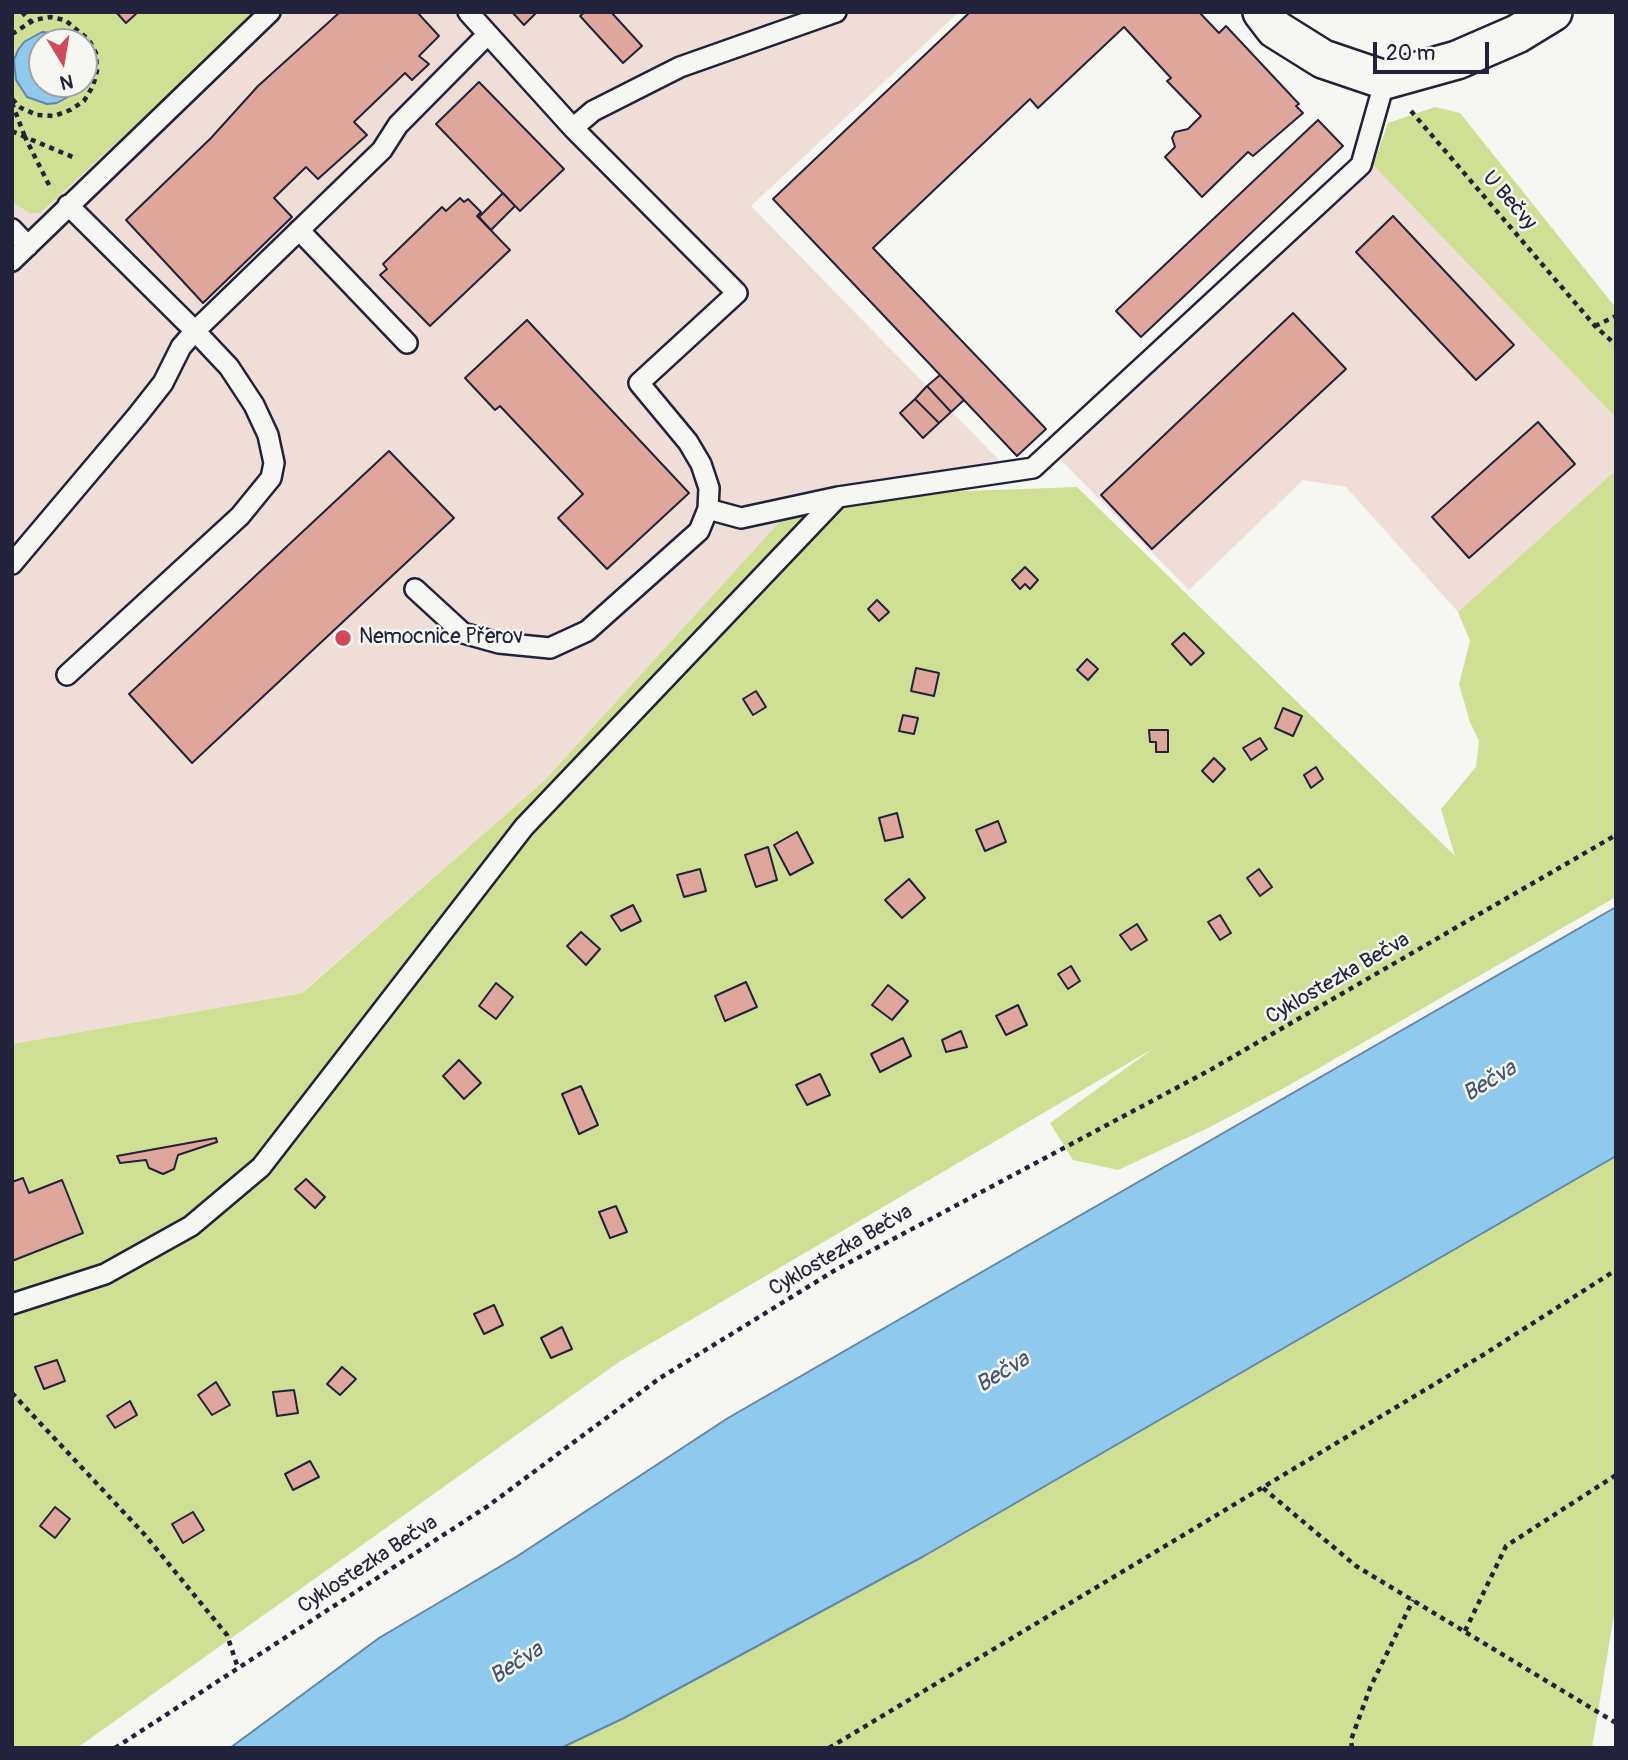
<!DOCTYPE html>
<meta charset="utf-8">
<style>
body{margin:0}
#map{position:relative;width:1628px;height:1760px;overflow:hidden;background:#f6f6f2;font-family:Pangolin,sans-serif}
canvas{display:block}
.frame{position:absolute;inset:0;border:14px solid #22223b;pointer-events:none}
.north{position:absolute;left:28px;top:28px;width:70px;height:70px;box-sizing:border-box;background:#f6f6f2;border:2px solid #a1a1a9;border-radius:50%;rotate:169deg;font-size:19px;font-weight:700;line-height:28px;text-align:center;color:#22223b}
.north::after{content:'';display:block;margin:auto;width:24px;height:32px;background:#d1495b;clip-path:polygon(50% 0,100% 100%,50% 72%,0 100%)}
.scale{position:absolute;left:1373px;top:42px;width:116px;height:32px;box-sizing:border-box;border:4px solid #22223b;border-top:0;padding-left:9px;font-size:21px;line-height:24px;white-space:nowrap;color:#22223b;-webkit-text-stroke:5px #f6f6f2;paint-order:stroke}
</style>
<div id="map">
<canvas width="1628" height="1760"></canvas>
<div class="frame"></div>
<div class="north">N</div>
<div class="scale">20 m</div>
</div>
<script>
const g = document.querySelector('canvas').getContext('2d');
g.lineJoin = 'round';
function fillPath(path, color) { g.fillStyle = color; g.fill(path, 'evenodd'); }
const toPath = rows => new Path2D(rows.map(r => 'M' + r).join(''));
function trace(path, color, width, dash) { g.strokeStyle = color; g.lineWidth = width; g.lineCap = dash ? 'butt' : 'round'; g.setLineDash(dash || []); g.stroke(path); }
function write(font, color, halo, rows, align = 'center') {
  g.font = font + ' Pangolin,sans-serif'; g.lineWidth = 5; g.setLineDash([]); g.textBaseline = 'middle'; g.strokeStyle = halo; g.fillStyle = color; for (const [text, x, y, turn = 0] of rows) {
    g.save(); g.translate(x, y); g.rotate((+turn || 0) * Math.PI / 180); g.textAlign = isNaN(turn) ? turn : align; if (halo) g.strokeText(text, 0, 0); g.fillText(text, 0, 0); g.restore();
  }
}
fillPath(toPath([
 [12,12,959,12,751,206,999,460,802,497,545,780,301,993,12,1044],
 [42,42,84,42,84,84,42,84],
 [1373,165,1616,418,1616,470,1458,612,1346,487,1303,480,1189,590,1057,456]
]), '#efded8');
fillPath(toPath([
 [12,12,258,12,40,213,30,213,12,202],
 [42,42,84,42,84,84,42,84],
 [1435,107,1460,113,1616,308,1616,418,1373,165,1388,123],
 [1616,470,1616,897,1286,1087,1208,1128,1118,1170,1073,1160,1050,1123,1154,1048,619,1362,77,1748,12,1748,12,1044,302,993,545,780,802,497,1077,487,1455,856,1441,809,1476,767,1479,741,1470,722,1459,684,1470,641,1458,612],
 [1616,1156,1616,1602,1592,1748,561,1748,624,1718,924,1556]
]), '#cfdf93');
const water = toPath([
 [42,32,62,34,74,42,42,42,42,84,81,84,75,93,57,103,47,104,27,97,16,80,14,60,18,50,24,42,42,32],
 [1616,907,1616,1156,924,1556,624,1718,561,1748,230,1748,379,1638,516,1557,728,1418,1616,907]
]);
fillPath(water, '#8fc9ee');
trace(water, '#6386a6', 2);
const building = toPath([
 [116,12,138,12,126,23,116,12],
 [340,12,417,12,439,36,419,56,429,64,412,80,405,73,354,122,367,135,318,179,306,167,274,198,292,217,203,303,126,220,211,138,258,86,340,12],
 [512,12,537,12,524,25,512,12],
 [585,12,611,12,642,46,623,63,580,16,585,12],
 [970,12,1199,12,1219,33,1226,26,1299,104,1296,106,1303,113,1253,156,1248,152,1202,197,1165,157,1175,147,1172,138,1175,132,1188,129,1201,116,1167,81,1171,78,1124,27,1038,108,1030,99,873,248,1046,429,1017,456,773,199,970,12],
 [479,82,564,169,520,211,436,124,479,82],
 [1318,120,1343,146,1141,337,1116,311,1318,120],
 [503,193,515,206,491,230,479,217,503,193],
 [460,198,464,202,468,199,481,212,477,216,510,250,430,326,380,275,387,269,383,264,442,207,446,211,460,198],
 [1393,216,1514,345,1476,380,1356,252,1393,216],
 [1293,313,1346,369,1152,549,1101,495,1293,313],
 [527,320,689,493,607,569,558,518,583,494,500,406,495,410,465,378,527,320],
 [940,375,964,400,951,412,927,386,940,375],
 [927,386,951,412,939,423,915,399,927,386],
 [915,399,939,423,923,438,900,413,915,399],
 [1538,422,1575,464,1469,558,1432,517,1538,422],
 [389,451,454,518,192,763,129,694,389,451],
 [1025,567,1038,580,1030,589,1025,584,1020,589,1012,580,1025,567],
 [877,600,889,612,879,621,868,609,877,600],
 [1184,633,1204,653,1191,665,1172,644,1184,633],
 [1087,659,1098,669,1088,680,1077,670,1087,659],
 [916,668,939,673,934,696,911,691,916,668],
 [756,691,766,707,753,715,743,699,756,691],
 [1283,708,1302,716,1293,736,1275,728,1283,708],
 [903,715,918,718,914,734,899,731,903,715],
 [1149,730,1168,730,1168,752,1156,752,1156,742,1150,742,1149,730],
 [1260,738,1267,749,1251,760,1243,748,1260,738],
 [1214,758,1225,769,1213,782,1202,771,1214,758],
 [1316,767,1323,779,1311,788,1304,775,1316,767],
 [897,813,903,837,885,841,879,818,897,813],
 [998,821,1006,842,985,851,976,830,998,821],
 [797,832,813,863,790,875,774,845,797,832],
 [768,847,777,880,756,887,745,855,768,847],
 [700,869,706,891,684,897,677,875,700,869],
 [1259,869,1272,887,1260,896,1247,878,1259,869],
 [909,879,925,898,902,918,885,900,909,879],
 [633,905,641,921,621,931,611,916,633,905],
 [1220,915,1231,933,1220,940,1208,922,1220,915],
 [1137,924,1147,940,1131,950,1120,935,1137,924],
 [581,932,600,949,586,965,567,946,581,932],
 [1071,966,1080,981,1068,989,1058,974,1071,966],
 [746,982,757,1007,725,1021,715,996,746,982],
 [496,983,513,997,496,1019,479,1006,496,983],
 [888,985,908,1001,892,1020,872,1005,888,985],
 [1018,1005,1027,1025,1006,1035,996,1016,1018,1005],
 [961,1031,967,1047,946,1052,942,1040,961,1031],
 [903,1038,911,1056,880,1072,871,1054,903,1038],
 [459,1060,481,1083,464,1099,443,1076,459,1060],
 [820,1074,830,1095,807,1105,796,1085,820,1074],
 [581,1086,598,1125,579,1134,562,1094,581,1086],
 [216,1138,217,1142,178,1155,174,1169,163,1174,149,1168,146,1160,120,1163,117,1156,216,1138],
 [23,1178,29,1193,62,1180,83,1233,12,1261,12,1182,23,1178],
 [306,1179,325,1197,315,1208,295,1189,306,1179],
 [616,1206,627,1232,610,1238,599,1212,616,1206],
 [494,1305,503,1325,484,1334,474,1314,494,1305],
 [562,1327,572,1349,551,1358,541,1338,562,1327],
 [57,1360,65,1381,44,1389,35,1367,57,1360],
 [342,1367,356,1379,340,1395,327,1384,342,1367],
 [216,1382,230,1405,212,1415,198,1395,216,1382],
 [294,1390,298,1413,277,1416,273,1392,294,1390],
 [130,1401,137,1415,115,1428,107,1416,130,1401],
 [310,1461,319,1477,293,1490,285,1474,310,1461],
 [55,1507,70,1519,55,1538,40,1526,55,1507],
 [193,1512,204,1530,183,1543,172,1524,193,1512]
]);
fillPath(building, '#dfa69c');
trace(building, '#22223b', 2);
const service = toPath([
 [573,128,593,111,680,67,836,12],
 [68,205,195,331,382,150,398,125,488,34],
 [12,229,28,246],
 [299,230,407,343],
 [12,261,270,12],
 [708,509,741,518,838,497,1033,468,1361,165,1385,80],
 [12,564,137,416,163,383,181,347,195,331,229,367,254,405,268,435,274,463,271,478,240,516,67,675],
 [415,589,463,633,499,643,550,648,587,631,699,531,708,509,709,488,701,464,688,442,639,383,737,293,573,128,468,12],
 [12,1304,105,1274,191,1226,261,1167,524,827,838,497]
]);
const minor = toPath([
 [1262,12,1275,29,1323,59,1385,80,1457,60,1517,34,1553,12]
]);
trace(service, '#22223b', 24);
trace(minor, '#22223b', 42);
trace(toPath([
 [22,12,30,21],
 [12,34,34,20,50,17,65,20,89,40,96,53,97,71,93,86,84,101,70,110,54,116,37,115,21,108,12,99],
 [12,103,25,137],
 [1411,111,1595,326,1616,345],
 [12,131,25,137],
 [49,185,25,137,75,158],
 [1595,326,1616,316],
 [12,1393,145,1535,227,1635,238,1668],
 [1263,1488,1356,1566,1616,1723],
 [1465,1631,1506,1546,1616,1475],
 [115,1748,488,1506,660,1378,837,1269,1210,1070,1616,835],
 [829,1748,1483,1355,1616,1270],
 [1352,1748,1351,1740,1370,1688,1413,1600]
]), '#22223b', 4.5, [5, 5]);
trace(service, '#f6f6f2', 19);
trace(minor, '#f6f6f2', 37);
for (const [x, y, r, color] of [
 [343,638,9,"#d1495b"]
]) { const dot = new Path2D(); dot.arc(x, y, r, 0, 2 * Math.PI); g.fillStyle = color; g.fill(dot); trace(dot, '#f6f6f2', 2.5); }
write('21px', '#22223b', '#f6f6f2', [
 ["U Bečvy",1509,201,49],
 ["Cyklostezka Bečva",1338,979,-30],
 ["Cyklostezka Bečva",841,1251,-30],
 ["Cyklostezka Bečva",368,1565,-33]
]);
write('21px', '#22223b', '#f6f6f2', [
 ["Nemocnice Přerov",359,638]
], 'left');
write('italic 23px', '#435471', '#f6f6f2', [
 ["Bečva",1490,1082,-31],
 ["Bečva",1003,1373,-31],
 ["Bečva",517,1664,-33]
]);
</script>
